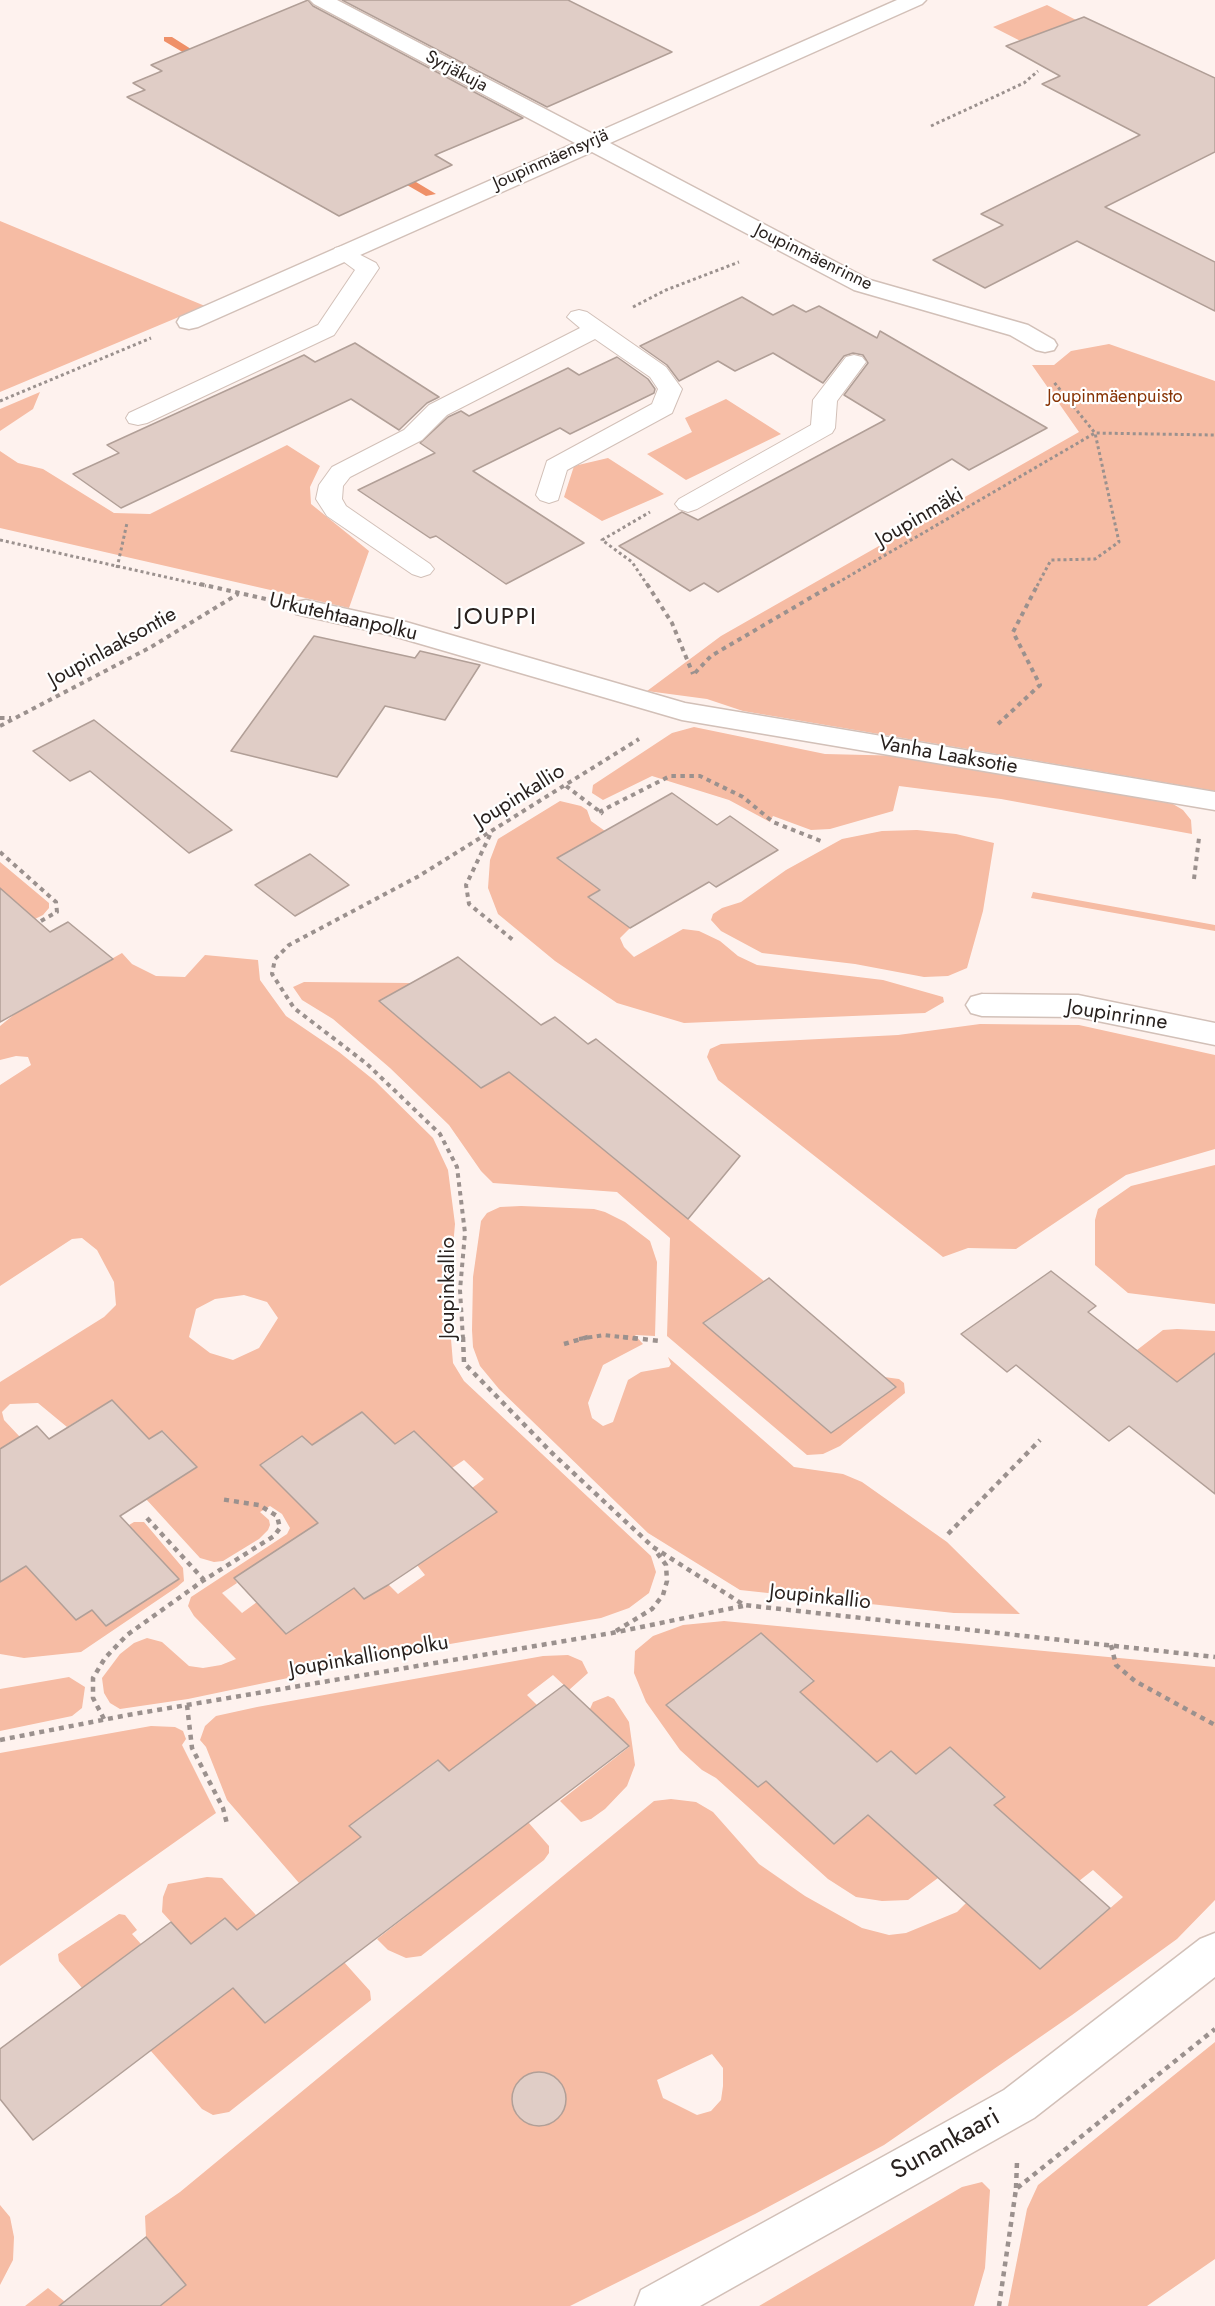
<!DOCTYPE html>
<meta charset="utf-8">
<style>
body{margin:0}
canvas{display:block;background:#fef2ee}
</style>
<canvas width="1215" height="2306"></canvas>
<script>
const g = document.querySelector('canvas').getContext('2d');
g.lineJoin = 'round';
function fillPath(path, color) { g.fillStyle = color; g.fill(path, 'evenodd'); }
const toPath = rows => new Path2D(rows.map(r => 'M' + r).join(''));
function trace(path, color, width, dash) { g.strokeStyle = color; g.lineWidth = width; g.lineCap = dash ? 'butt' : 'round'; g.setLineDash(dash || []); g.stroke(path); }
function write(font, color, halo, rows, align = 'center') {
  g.font = font + ' Jost,sans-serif'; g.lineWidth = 4.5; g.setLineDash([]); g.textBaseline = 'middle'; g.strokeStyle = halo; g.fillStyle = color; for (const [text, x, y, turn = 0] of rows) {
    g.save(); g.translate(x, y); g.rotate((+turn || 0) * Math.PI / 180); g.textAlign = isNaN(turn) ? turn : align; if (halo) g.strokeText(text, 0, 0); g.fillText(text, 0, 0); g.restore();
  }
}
fillPath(toPath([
 [1047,5,1105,35,1052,57,993,27],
 [0,221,205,306,0,392],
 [1109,344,1215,381,1215,791,743,711,707,699,647,691,721,636,1079,432,1032,365,1054,365,1071,351],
 [40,392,33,409,0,431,0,409],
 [726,399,781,434,686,480,647,454,692,432,685,418],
 [287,445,320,466,310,487,311,504,369,551,349,608,0,528,0,451,18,463,43,469,114,513,150,514],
 [608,458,664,494,602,521,564,497,574,466],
 [694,727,825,754,908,756,1173,804,1183,810,1191,820,1192,834,1001,799,899,786,893,811,830,829,811,830,773,816,770,822,729,800,652,776,603,800,592,793,593,785,672,733],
 [560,801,581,806,587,810,591,821,605,831,558,859,600,890,589,897,630,928,620,938,624,947,634,957,683,929,699,931,720,941,738,956,757,965,883,980,943,997,944,1002,925,1013,684,1023,617,1003,555,961,498,914,488,888,490,860,498,839],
 [917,830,956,834,994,843,983,911,967,968,948,976,924,977,855,964,762,953,721,931,711,920,713,914,722,908,741,902,786,870,842,839,882,831],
 [0,862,49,903,49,908,43,915,35,919,0,895],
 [1033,892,1215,925,1215,931,1031,898],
 [122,953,132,964,156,976,185,977,205,955,258,960,260,980,286,1016,339,1052,375,1081,433,1138,448,1170,455,1224,448,1303,453,1363,464,1381,651,1556,656,1572,649,1593,629,1608,601,1618,450,1644,188,1699,120,1709,110,1703,104,1693,102,1678,120,1654,134,1643,147,1638,162,1642,189,1666,203,1668,221,1665,236,1659,194,1616,188,1606,191,1597,287,1534,290,1528,282,1514,270,1506,260,1512,269,1520,270,1525,268,1530,259,1539,223,1561,214,1562,200,1558,146,1499,181,1450,163,1431,149,1439,112,1400,67,1427,38,1403,10,1404,2,1412,4,1420,20,1437,0,1449,0,1382,104,1317,116,1305,114,1282,97,1250,82,1238,72,1239,0,1286,0,1085,31,1065,28,1057,16,1056,0,1060,0,1026,16,1013],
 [244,1295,267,1302,278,1318,259,1348,233,1360,210,1353,189,1337,196,1309,215,1299],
 [414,1431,452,1468,464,1460,484,1479,472,1488,417,1565,425,1575,398,1594,387,1583,364,1598,354,1588,287,1633,257,1602,242,1613,222,1593,237,1583,234,1578,318,1523,271,1475,395,1444],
 [304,982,411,983,379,1001,481,1088,509,1072,764,1281,703,1323,831,1433,896,1387,884,1377,899,1379,904,1383,905,1393,840,1446,823,1454,807,1455,667,1336,670,1238,617,1192,493,1183,481,1171,449,1125,390,1068,333,1019,302,1000,293,987],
 [980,1024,1079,1025,1215,1055,1215,1149,1126,1175,1016,1249,968,1248,943,1257,718,1080,707,1057,710,1049,721,1044,898,1035],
 [1215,1165,1215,1304,1128,1293,1095,1265,1095,1220,1098,1209,1131,1186],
 [521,1206,594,1209,605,1212,625,1222,650,1241,657,1262,655,1336,635,1335,643,1344,603,1365,588,1403,592,1418,603,1426,613,1422,628,1380,641,1372,669,1367,671,1364,668,1357,794,1467,843,1474,862,1482,947,1542,1020,1614,954,1613,740,1590,648,1533,499,1389,480,1366,473,1347,472,1330,473,1277,481,1221,487,1213,500,1207],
 [1177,1329,1215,1331,1215,1373,1202,1363,1177,1382,1137,1350,1163,1330],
 [134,1522,144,1522,183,1568,184,1581,177,1587,81,1652,24,1658,0,1654,0,1564,10,1576,30,1564,76,1620,92,1610,106,1626,179,1579,129,1525],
 [724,1621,1215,1667,1215,1900,1177,1939,1072,2015,884,2145,755,2214,570,2306,160,2306,186,2285,146,2237,145,2216,180,2192,654,1801,671,1799,696,1802,713,1812,759,1864,805,1896,862,1928,889,1935,906,1933,957,1912,967,1902,1040,1969,1123,1897,1093,1870,1079,1881,994,1805,1005,1796,950,1747,916,1774,877,1762,800,1692,814,1680,761,1633,739,1769,758,1787,766,1781,834,1843,868,1815,938,1878,908,1900,882,1901,856,1897,828,1879,716,1778,702,1770,680,1750,646,1702,634,1673,635,1651,653,1636,683,1625],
 [712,2054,723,2068,723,2086,721,2100,711,2111,697,2115,663,2098,657,2080],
 [568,1655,582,1661,588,1673,569,1690,553,1675,527,1695,537,1705,449,1771,437,1760,350,1826,361,1837,299,1883,227,1800,206,1747,200,1740,205,1726,216,1716,257,1707,543,1656],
 [69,1677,85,1687,82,1708,72,1716,0,1731,0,1689],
 [608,1696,614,1699,629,1722,635,1765,627,1786,605,1809,591,1819,581,1822,560,1801,629,1747,590,1709,593,1702],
 [151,1726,175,1727,183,1731,186,1739,182,1745,216,1813,0,1966,0,1753],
 [528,1822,549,1846,549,1853,544,1860,421,1956,406,1958,388,1950,377,1939],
 [207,1877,222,1878,256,1915,237,1930,225,1918,191,1944,162,1912,163,1897,168,1884],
 [119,1914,125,1915,137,1930,132,1934,141,1944,82,1988,59,1961,58,1954],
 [344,1962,370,1991,371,2000,229,2112,213,2115,202,2109,150,2050,233,1988,265,2023],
 [1215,2042,1215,2259,1147,2306,1008,2306,1027,2209,1038,2185],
 [982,2182,990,2190,985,2268,974,2306,759,2306,962,2187],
 [0,2205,10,2217,14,2237,13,2260,0,2285],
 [48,2288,70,2306,25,2306]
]), '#f6bca4');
fillPath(toPath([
 [164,37,172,37,210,61,201,63,164,41,164,37],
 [388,170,396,170,436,194,426,196,388,174,388,170]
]), '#ef9068');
const building = toPath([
 [308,0,313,6,523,118,435,155,452,165,339,216,127,97,145,90,133,83,162,71,151,65,308,0],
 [342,0,568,0,672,52,547,107,342,0],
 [1084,17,1215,78,1215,152,1105,207,1215,262,1215,311,1077,241,985,288,933,260,1003,225,981,214,1140,135,1042,84,1060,76,1006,46,1084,17],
 [742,297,773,315,793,305,806,312,819,306,877,338,880,331,1047,428,969,470,952,459,718,592,704,583,690,591,619,546,682,512,698,520,885,420,844,395,868,363,863,355,853,353,844,356,823,383,773,353,735,371,718,361,679,381,667,365,640,346,742,297],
 [355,343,439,397,427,403,399,430,351,399,121,508,73,474,119,453,107,445,304,355,315,362,355,343],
 [617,357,648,379,655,389,654,393,570,434,560,428,473,471,584,543,506,584,436,536,430,538,358,490,435,453,420,443,448,417,461,411,469,416,568,368,579,375,617,357],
 [314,636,415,658,420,651,480,665,445,720,385,706,337,777,231,751,314,636],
 [94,720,232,830,189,853,90,771,70,781,33,751,94,720],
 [672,793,717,825,730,816,778,850,716,887,709,882,630,928,588,897,600,890,557,858,672,793],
 [310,854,349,885,295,916,255,885,310,854],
 [0,888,50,932,68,922,113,959,0,1022,0,888],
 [458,957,541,1025,555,1017,588,1044,596,1039,740,1156,688,1219,509,1072,481,1088,379,1001,458,957],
 [1051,1271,1096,1306,1088,1312,1177,1382,1215,1353,1215,1494,1129,1426,1109,1441,1016,1365,1007,1372,961,1334,1051,1271],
 [769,1278,896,1387,831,1433,703,1323,769,1278],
 [112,1400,149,1439,162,1431,197,1467,120,1516,179,1579,106,1626,92,1610,76,1620,26,1566,0,1582,0,1449,37,1426,49,1439,112,1400],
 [362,1412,395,1444,414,1431,497,1512,388,1585,364,1599,354,1588,286,1634,234,1578,318,1523,260,1465,302,1436,312,1445,362,1412],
 [761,1633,814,1681,800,1692,877,1762,891,1751,916,1774,950,1747,1005,1797,994,1805,1110,1908,1040,1969,868,1815,834,1844,766,1781,758,1787,666,1705,761,1633],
 [564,1685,629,1746,265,2023,233,1988,33,2140,0,2099,0,2049,171,1922,191,1944,225,1918,237,1930,361,1837,349,1826,438,1760,449,1771,564,1685],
 '512 2099a27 27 0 1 1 54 0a27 27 0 1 1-54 0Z',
 [146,2237,186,2285,160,2306,59,2306,146,2237]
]);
fillPath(building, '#e0cdc6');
trace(building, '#b19f97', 1.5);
const lane = toPath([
 [343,246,376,263,379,268,334,335,147,423,138,425,129,423,126,418,129,413,318,325,355,270,332,253,335,248,343,246],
 [579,310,587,312,666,367,682,389,672,413,567,470,558,500,549,503,540,500,536,495,547,461,652,404,658,389,650,377,595,339,447,415,422,440,350,477,343,486,342,499,346,506,430,564,434,569,430,574,421,577,412,574,327,516,316,499,319,485,332,467,404,430,429,405,580,328,567,317,571,312,579,310],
 [854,355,862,357,866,362,837,401,835,428,832,433,697,509,688,512,679,509,675,504,679,499,811,425,813,400,846,357,854,355]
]);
const street = toPath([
 [310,0,337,0,593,134,897,0,926,0,922,4,610,143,870,280,1028,325,1054,340,1057,345,1054,350,1045,352,1036,350,1010,335,854,290,592,152,198,327,189,329,180,327,177,322,180,317,575,143,314,4,310,0],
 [306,600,406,622,685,703,1215,792,1215,810,682,720,390,635,296,614,292,608,296,602,306,600],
 [982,994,1078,995,1215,1023,1215,1045,1078,1017,982,1016,971,1013,966,1005,971,997,982,994]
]);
const secondary = toPath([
 [1215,1933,1215,1977,1034,2118,700,2306,635,2306,641,2290,1004,2090,1200,1939,1215,1933]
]);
trace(lane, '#d2c0b8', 2);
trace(street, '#d2c0b8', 3);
trace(secondary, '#d2c0b8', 3);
trace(toPath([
 [931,126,1024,83,1038,71],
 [633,307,666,290,739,262],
 [0,401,151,338],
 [0,540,206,586],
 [117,568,127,523],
 [648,586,632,562,602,540,650,512],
 [832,586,1095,433,1215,435],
 [1037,586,1051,560,1095,559,1119,542,1095,433,1053,381]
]), '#9b918e', 3, [3, 3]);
trace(toPath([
 [200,584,270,600],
 [647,584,672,623,693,674],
 [695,673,711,656,834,584],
 [0,718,11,718],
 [998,724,1040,685,1013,632,1038,584],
 [0,726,151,647,238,594],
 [566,786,603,814],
 [599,812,670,776,700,776,743,797,773,822,821,841],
 [490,835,466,885,469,904,513,940],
 [0,852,56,902,57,912,39,922],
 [1194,879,1199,838],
 [463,1339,460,1290,465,1233,457,1167,440,1134,367,1064,294,1008,272,974,275,959,289,945,419,876,639,739],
 [579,1339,604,1335,638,1339]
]), '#9b918e', 4, [4.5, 4.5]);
trace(toPath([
 [463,1337,464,1363,552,1453,653,1547,744,1605,1215,1657],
 [623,1337,661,1341],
 [564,1344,588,1337],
 [147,1518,204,1580],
 [948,1534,1040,1440],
 [616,1631,652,1609,663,1595,667,1581,666,1565,655,1550],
 [1111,1645,1116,1665,1135,1681,1215,1725],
 [187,1705,192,1748,223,1808,227,1824],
 [104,1719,93,1698,93,1678,105,1658,127,1635,204,1580,274,1536,280,1528,277,1516,259,1505,220,1499],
 [0,1740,128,1715,612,1633,743,1606],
 [1016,2188,1017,2162],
 [999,2306,1016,2189,1215,2029]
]), '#9b918e', 4.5, [5, 5]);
fillPath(lane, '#fff');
fillPath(street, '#fff');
fillPath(secondary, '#fff');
write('18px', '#28211e', '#fff', [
 ["Syrjäkuja",456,72,28],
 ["Joupinmäensyrjä",551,160,-24],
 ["Joupinmäenrinne",813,258,26]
]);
write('18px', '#873304', '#fff', [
 ["Joupinmäenpuisto",1115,398]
]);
write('21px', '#28211e', '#fff', [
 ["Joupinmäki",920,518,-30],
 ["Urkutehtaanpolku",343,618,13],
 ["Joupinlaaksontie",113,648,-29],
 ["Vanha Laaksotie",948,756,10],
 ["Joupinkallio",520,797,-32],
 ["Joupinrinne",1117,1016,9],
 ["Joupinkallio",449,1288,-90],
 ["Joupinkallio",820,1598,6],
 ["Joupinkallionpolku",369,1657,-10]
]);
g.letterSpacing = '1.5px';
write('24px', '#28211e', '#fff', [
 ["JOUPPI",497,618]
]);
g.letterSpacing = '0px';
write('26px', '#28211e', '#fff', [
 ["Sunankaari",946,2145,-29]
]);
</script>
